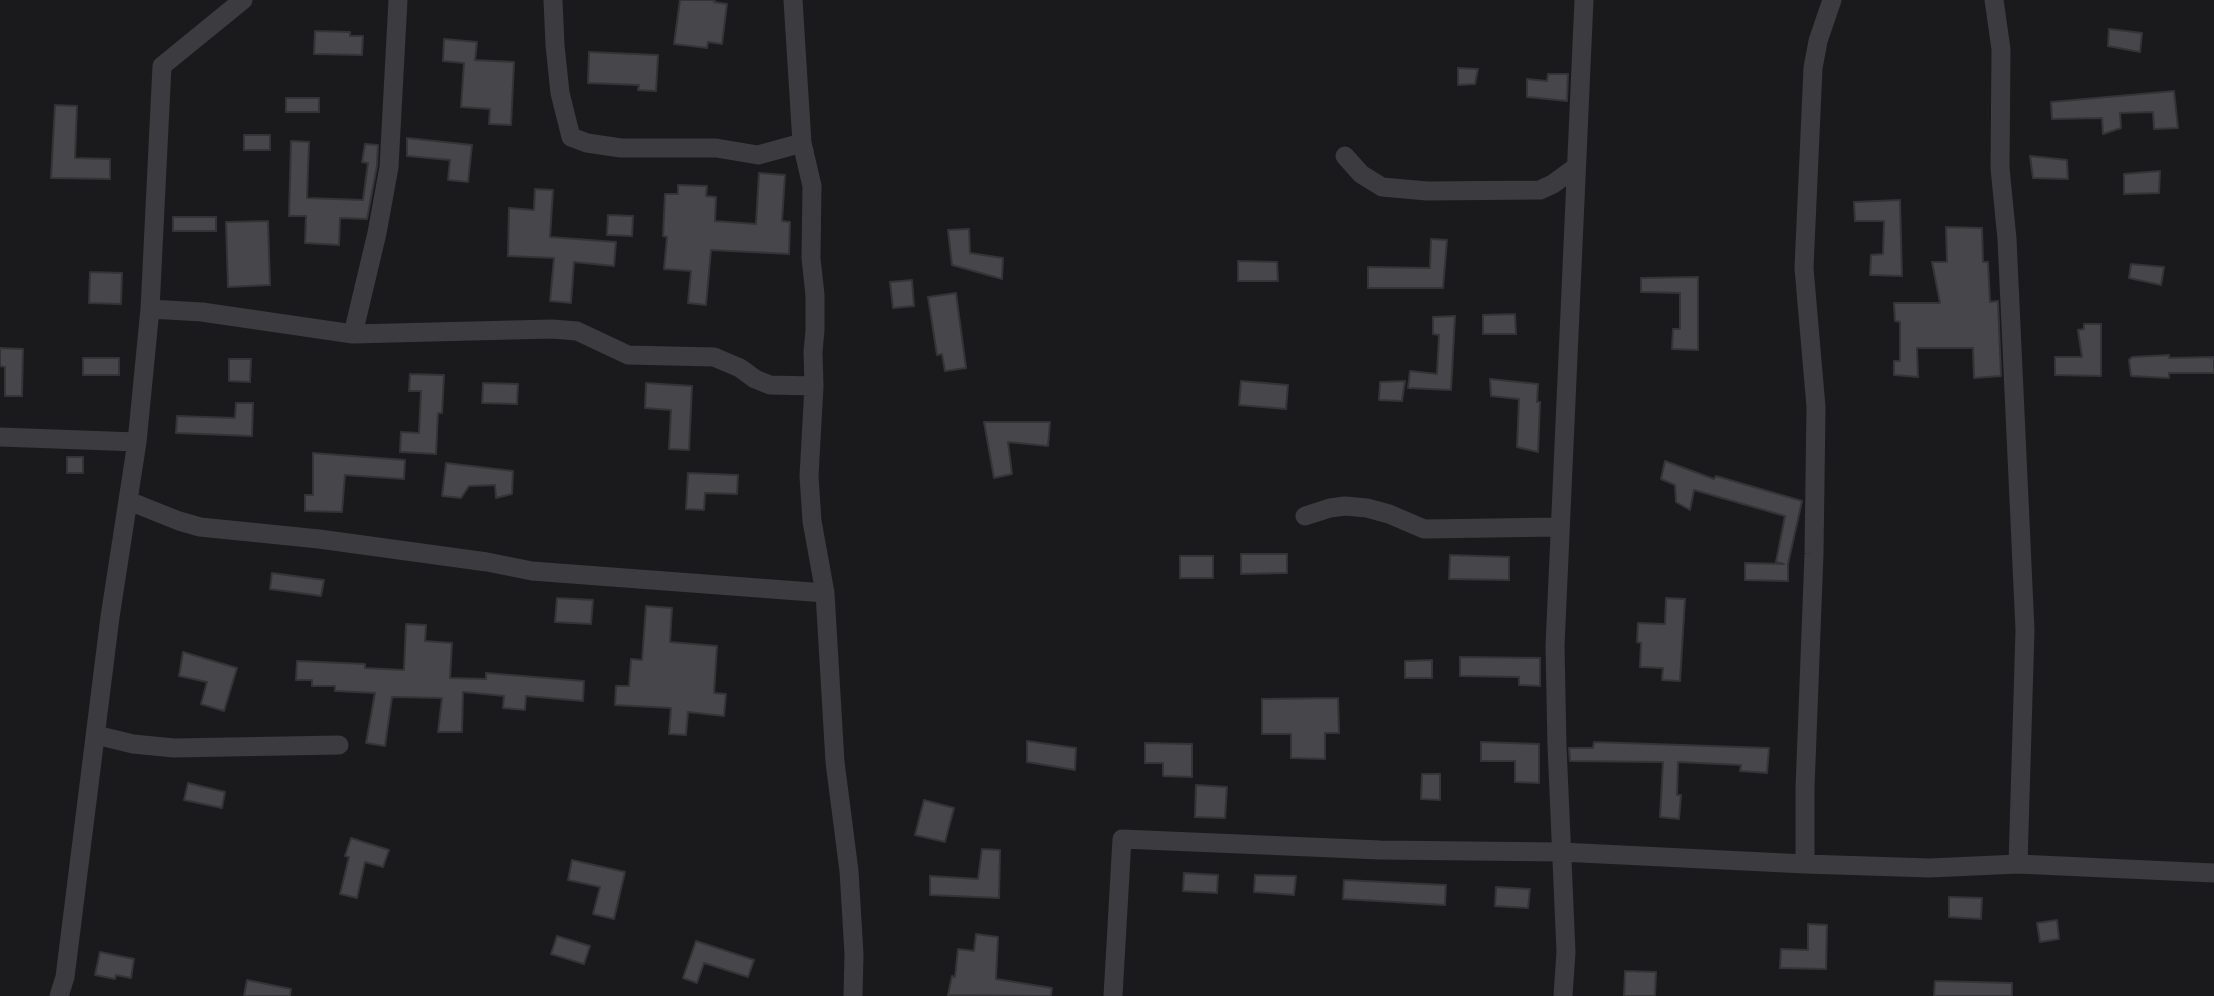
<!DOCTYPE html>
<style>
body{margin:0}
canvas{display:block;background:#1a191b}
</style>
<canvas width="2214" height="996"></canvas>
<script>
const g = document.querySelector('canvas').getContext('2d');
g.lineJoin = 'round';
function fillPath(path, color) { g.fillStyle = color; g.fill(path, 'evenodd'); }
const toPath = rows => new Path2D(rows.map(r => 'M' + r).join(''));
function trace(path, color, width, dash) { g.strokeStyle = color; g.lineWidth = width; g.lineCap = dash ? 'butt' : 'round'; g.setLineDash(dash || []); g.stroke(path); }
const building = toPath([
 [680,0,715,0,714,2,727,4,722,44,708,42,707,48,674,44,680,0],
 [2109,29,2142,33,2140,52,2108,46,2109,29],
 [315,31,350,32,350,36,363,36,362,55,314,54,315,31],
 [444,39,477,42,475,60,514,62,511,125,489,124,490,109,461,107,464,63,443,61,444,39],
 [589,52,658,55,656,91,638,90,639,85,588,83,589,52],
 [1458,68,1478,69,1475,84,1458,85,1458,68],
 [1548,74,1568,74,1567,101,1527,97,1527,79,1547,81,1548,74],
 [2174,91,2178,128,2154,129,2153,112,2120,113,2121,128,2103,134,2102,118,2052,119,2051,102,2174,91],
 [286,98,319,98,319,112,286,112,286,98],
 [55,105,77,106,75,158,110,159,110,179,51,178,55,105],
 [244,135,270,135,270,150,244,150,244,135],
 [407,138,472,145,468,182,448,180,450,160,407,156,407,138],
 [291,141,309,142,307,198,363,200,368,163,362,162,365,144,378,145,377,166,367,219,340,218,339,245,305,243,306,216,289,216,291,141],
 [2030,156,2067,160,2068,179,2033,178,2030,156],
 [2160,171,2159,193,2124,194,2124,174,2160,171],
 [759,173,785,175,782,221,790,222,789,254,711,250,706,305,688,303,691,271,664,269,667,237,663,236,665,194,678,194,678,185,707,186,706,196,716,197,715,221,756,224,759,173],
 [535,189,553,190,550,237,616,242,614,266,574,262,571,303,550,301,554,258,508,256,509,208,534,210,535,189],
 [1900,200,1902,276,1870,275,1871,255,1883,254,1884,221,1855,221,1854,202,1900,200],
 [608,215,633,216,632,236,607,235,608,215],
 [173,217,216,217,216,231,173,231,173,217],
 [268,221,270,285,228,287,226,222,268,221],
 [1946,227,1982,228,1983,262,1988,262,1990,302,1998,301,2001,376,1974,378,1973,348,1917,348,1918,377,1894,375,1894,361,1900,361,1900,322,1895,321,1894,303,1940,303,1932,262,1947,262,1946,227],
 [969,229,970,253,1003,258,1002,279,952,265,948,230,969,229],
 [1431,239,1447,240,1443,288,1368,288,1368,267,1430,268,1431,239],
 [1238,261,1277,262,1278,281,1238,281,1238,261],
 [2131,264,2164,267,2161,285,2129,278,2131,264],
 [90,272,122,273,121,304,89,303,90,272],
 [1698,277,1698,350,1672,349,1673,329,1680,329,1680,293,1641,292,1641,278,1698,277],
 [912,280,914,306,893,308,890,282,912,280],
 [956,293,966,368,945,371,942,354,937,355,928,297,956,293],
 [1515,314,1516,334,1483,334,1483,315,1515,314],
 [1455,316,1451,390,1408,388,1410,371,1437,374,1439,335,1433,334,1433,317,1455,316],
 [2084,324,2101,324,2101,376,2055,375,2055,357,2082,357,2078,330,2084,329,2084,324],
 [0,348,23,349,22,396,5,396,5,367,0,366,0,348],
 [2169,355,2169,358,2214,357,2214,373,2169,373,2169,378,2131,376,2129,360,2132,357,2169,355],
 [83,358,119,358,119,375,83,375,83,358],
 [229,359,251,359,250,382,229,381,229,359],
 [410,374,444,375,442,413,438,413,436,454,400,452,401,432,419,433,421,391,409,391,410,374],
 [1490,379,1538,384,1537,402,1540,402,1538,452,1517,447,1519,399,1491,396,1490,379],
 [1241,381,1288,385,1286,409,1239,405,1241,381],
 [1405,381,1402,401,1379,400,1380,382,1405,381],
 [483,383,518,384,517,404,482,403,483,383],
 [646,383,692,386,689,450,669,449,671,410,645,408,646,383],
 [236,403,253,403,252,436,176,433,177,416,235,418,236,403],
 [984,422,1050,422,1048,446,1008,442,1012,474,994,478,984,422],
 [313,453,405,460,404,479,345,475,342,512,305,511,305,495,313,495,313,453],
 [67,457,83,457,83,473,67,473,67,457],
 [1665,461,1714,479,1716,476,1802,501,1788,564,1788,581,1745,580,1745,563,1784,564,1776,562,1785,516,1694,490,1690,510,1676,502,1675,485,1661,479,1665,461],
 [446,463,513,471,512,494,496,498,495,485,469,486,461,498,442,496,446,463],
 [688,473,738,475,737,494,705,493,704,510,686,509,688,473],
 [1241,554,1287,554,1287,573,1241,574,1241,554],
 [1450,555,1509,557,1509,580,1449,579,1450,555],
 [1180,556,1213,556,1213,578,1180,578,1180,556],
 [272,573,324,580,321,596,270,589,272,573],
 [557,598,593,600,591,624,555,622,557,598],
 [1666,598,1685,599,1680,681,1662,680,1663,668,1640,667,1641,643,1637,642,1638,623,1665,624,1666,598],
 [646,606,672,608,670,642,717,646,714,693,726,694,724,716,688,712,686,735,669,734,671,708,615,705,616,686,629,686,631,659,642,660,646,606],
 [406,624,426,625,425,641,452,643,450,678,486,679,486,673,584,681,583,701,526,696,525,710,503,708,504,696,463,692,462,732,438,732,442,698,392,697,385,746,366,743,375,693,335,691,335,686,312,686,312,680,296,680,297,661,365,664,365,668,404,670,406,624],
 [183,652,237,668,224,711,201,704,207,682,179,676,183,652],
 [1460,657,1540,658,1540,686,1519,685,1519,677,1460,676,1460,657],
 [1432,660,1432,678,1405,678,1405,661,1432,660],
 [1338,698,1339,733,1325,733,1325,759,1291,758,1291,734,1262,734,1262,699,1338,698],
 [1027,741,1076,748,1075,770,1027,762,1027,741],
 [1481,742,1539,744,1539,783,1515,782,1515,761,1481,761,1481,742],
 [1594,742,1769,748,1767,773,1740,771,1741,765,1678,762,1677,795,1681,795,1679,819,1660,817,1663,762,1570,761,1569,748,1593,748,1594,742],
 [1145,743,1192,744,1192,777,1163,776,1163,763,1145,763,1145,743],
 [1422,774,1440,774,1440,800,1421,799,1422,774],
 [188,783,225,792,222,808,184,800,188,783],
 [1196,785,1227,787,1225,818,1195,817,1196,785],
 [924,800,954,808,945,842,915,835,924,800],
 [351,838,389,850,383,867,365,862,357,898,340,894,349,857,345,856,351,838],
 [982,849,1000,850,999,898,930,895,930,876,978,879,982,849],
 [572,860,625,872,614,919,593,914,600,887,568,880,572,860],
 [1184,873,1218,875,1217,893,1183,891,1184,873],
 [1255,875,1296,876,1294,895,1254,892,1255,875],
 [1344,880,1446,885,1445,905,1343,899,1344,880],
 [1496,887,1530,889,1528,908,1495,906,1496,887],
 [1949,897,1982,898,1981,919,1949,917,1949,897],
 [2057,920,2059,939,2040,942,2037,923,2057,920],
 [1808,924,1827,925,1826,969,1780,968,1781,949,1808,950,1808,924],
 [976,934,998,937,996,979,1052,988,1051,996,948,995,952,976,955,977,958,949,974,951,976,934],
 [557,936,590,946,584,964,551,954,557,936],
 [696,941,754,960,748,977,704,963,697,983,683,978,696,941],
 [100,952,134,959,131,978,116,975,115,979,95,975,100,952],
 [1625,971,1656,972,1655,996,1624,996,1625,971],
 [247,980,291,989,290,996,244,996,247,980],
 [1935,981,2012,983,2012,996,1934,996,1935,981]
]);
fillPath(building, '#47474b');
trace(building, '#343437', 2);
trace(toPath([
 [553,0,555,45,560,93,571,137,587,143,621,148,716,148,758,155,802,143],
 [793,0,802,143,812,186,811,258,815,295,815,330,813,352,814,386,809,476,812,521,825,593,835,762,849,871,854,954,853,996],
 [1994,0,2001,49,2000,168,2007,239,2025,630,2018,864],
 [1345,156,1361,174,1382,187,1427,191,1540,190,1553,184,1576,167],
 [150,309,202,312,353,334,552,329,577,331,628,355,714,357,740,368,755,379,770,385,814,386],
 [353,334,377,233,389,167,398,0],
 [0,437,137,442],
 [129,501,179,521,200,527,319,539,487,562,532,571,825,593],
 [1305,516,1330,508,1345,506,1367,508,1389,514,1424,529,1559,527],
 [96,735,133,744,174,748,339,745],
 [1805,864,1805,788,1814,554,1816,407,1804,268,1813,68,1818,41,1832,0],
 [59,996,65,977,110,617,137,442,150,309,162,66,243,0],
 [1113,996,1122,839,1380,850,1561,852,1805,864,1930,868,2018,864,2214,873],
 [1563,996,1566,952,1557,746,1555,646,1584,0]
]), '#3b3b40', 19);
</script>
